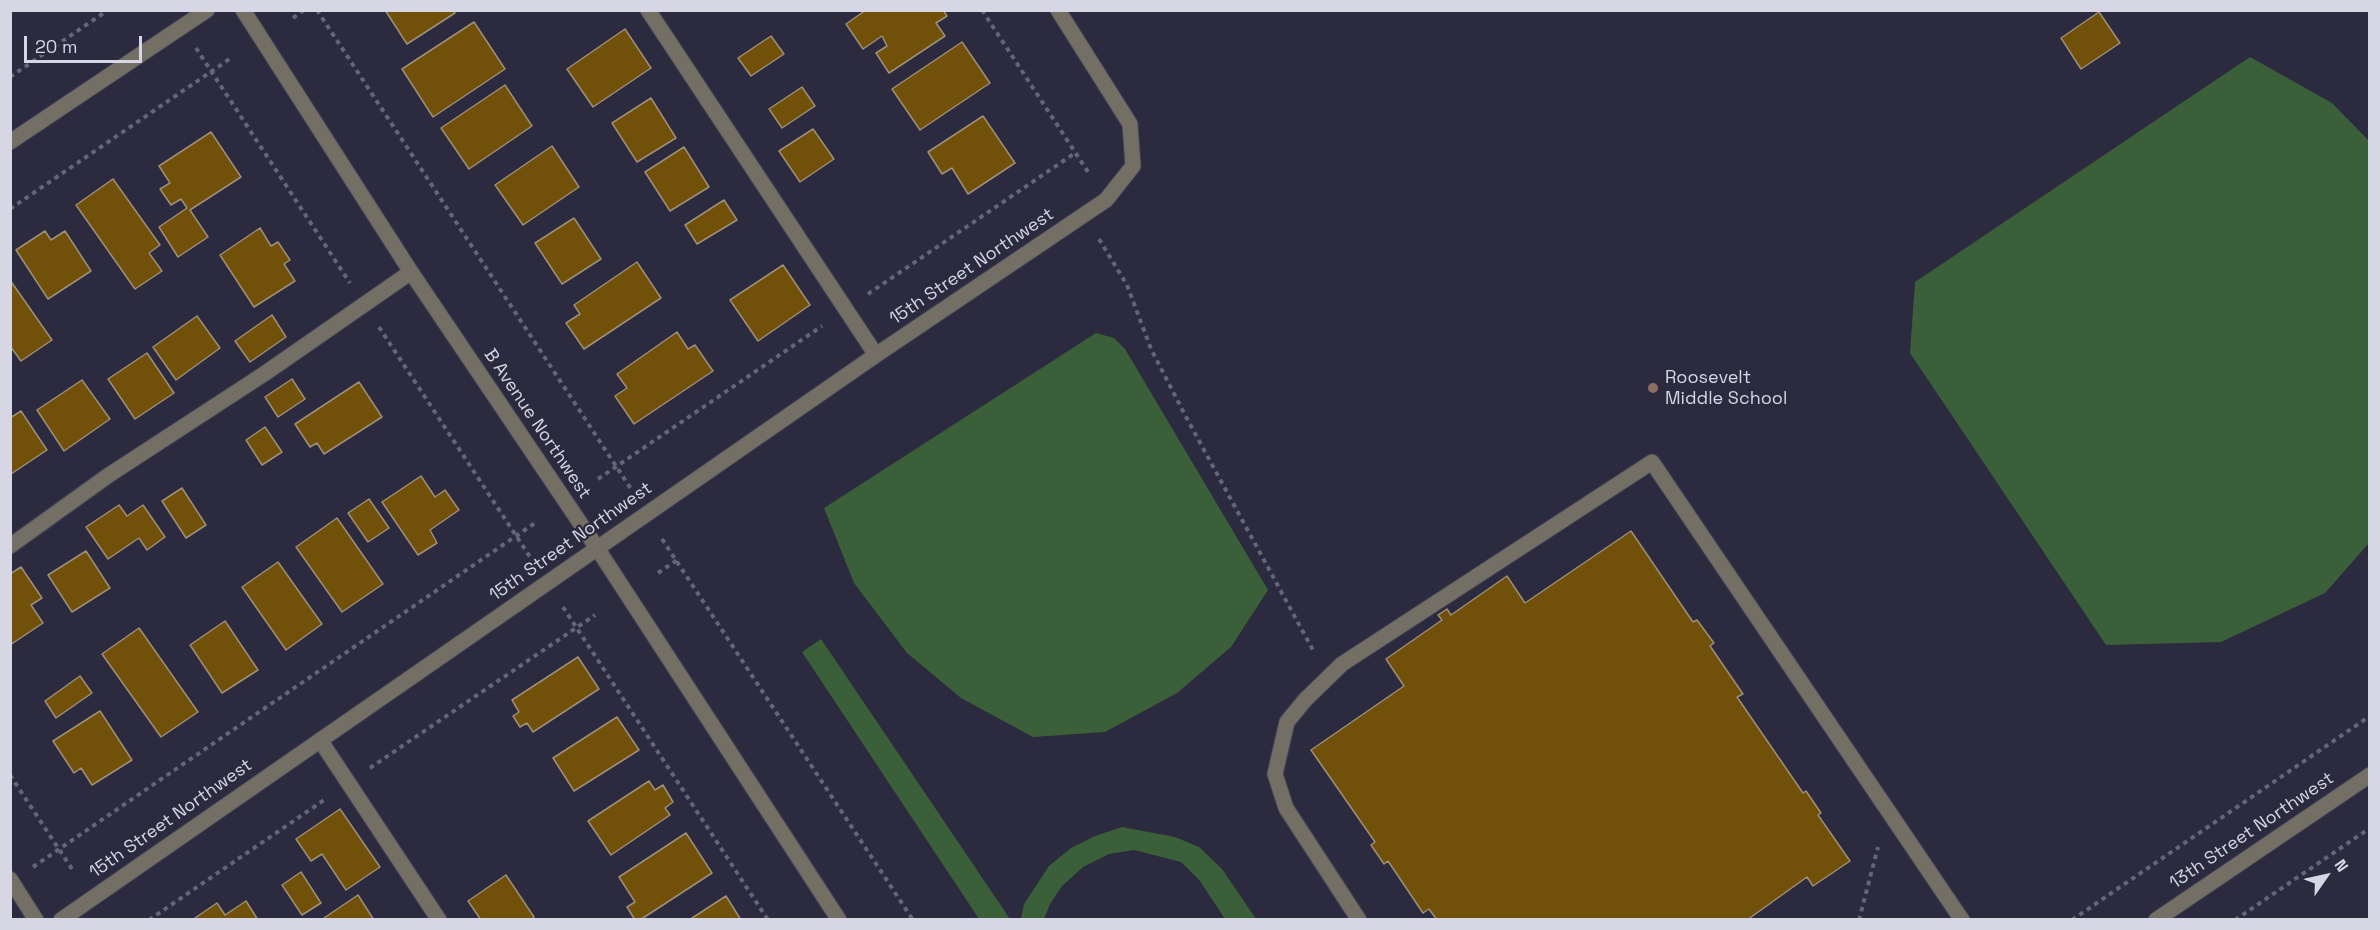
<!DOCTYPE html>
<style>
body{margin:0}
#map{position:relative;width:2380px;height:930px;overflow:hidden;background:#2b2a3f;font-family:"Space Grotesk",sans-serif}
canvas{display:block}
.frame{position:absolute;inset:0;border:12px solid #d6d6e4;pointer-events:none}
.north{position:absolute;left:2296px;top:846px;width:60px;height:60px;-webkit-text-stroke:4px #2b2a3f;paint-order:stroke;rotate:56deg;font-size:16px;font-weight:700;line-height:24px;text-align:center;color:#d6d6e4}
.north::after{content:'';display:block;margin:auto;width:21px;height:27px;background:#d6d6e4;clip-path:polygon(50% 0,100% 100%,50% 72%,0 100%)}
.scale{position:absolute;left:24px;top:36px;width:118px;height:27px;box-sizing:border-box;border:3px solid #d6d6e4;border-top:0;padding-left:8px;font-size:18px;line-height:21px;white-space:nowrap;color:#d6d6e4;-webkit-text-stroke:4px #2b2a3f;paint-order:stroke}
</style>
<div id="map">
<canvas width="2380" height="930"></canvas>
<div class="frame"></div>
<div class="north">N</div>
<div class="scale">20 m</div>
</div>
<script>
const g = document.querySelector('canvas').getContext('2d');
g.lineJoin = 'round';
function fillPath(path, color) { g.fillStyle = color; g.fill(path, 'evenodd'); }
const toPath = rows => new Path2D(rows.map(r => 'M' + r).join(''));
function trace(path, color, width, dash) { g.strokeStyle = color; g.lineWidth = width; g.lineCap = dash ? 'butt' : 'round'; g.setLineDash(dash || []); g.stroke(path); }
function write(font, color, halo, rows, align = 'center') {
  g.font = font + ' "Space Grotesk",sans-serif'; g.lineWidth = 4.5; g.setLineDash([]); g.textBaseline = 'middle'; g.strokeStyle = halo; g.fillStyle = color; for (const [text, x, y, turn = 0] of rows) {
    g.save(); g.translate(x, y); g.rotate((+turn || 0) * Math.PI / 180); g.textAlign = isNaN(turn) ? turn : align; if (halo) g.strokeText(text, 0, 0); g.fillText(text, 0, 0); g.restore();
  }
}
fillPath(toPath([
 [2250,57,2332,103,2369,141,2369,543,2325,593,2221,642,2106,645,1910,353,1915,282],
 [1096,333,1114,338,1125,349,1268,590,1231,647,1177,693,1105,732,1033,737,961,698,907,653,854,583,824,508],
 [821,639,1010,919,979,919,802,652],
 [1122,827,1175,837,1199,847,1222,869,1256,919,1225,919,1200,881,1181,862,1134,850,1109,854,1083,867,1062,886,1050,904,1044,919,1021,919,1024,904,1049,866,1071,848,1095,836]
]), '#3b6039');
const building = toPath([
 [385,10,453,10,455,13,407,44,385,10],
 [866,10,943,10,947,16,936,23,945,36,889,73,876,53,887,46,882,36,863,49,846,24,866,10],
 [2099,12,2120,43,2081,69,2061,38,2099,12],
 [474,22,505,69,433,117,402,69,474,22],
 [625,29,651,68,593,107,567,69,625,29],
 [771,36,784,54,751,76,738,58,771,36],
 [962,42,990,83,920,130,892,89,962,42],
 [505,85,532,126,469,169,441,128,505,85],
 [802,87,815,106,782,128,769,109,802,87],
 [651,98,676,138,637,162,612,123,651,98],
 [983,116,1015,163,968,194,952,168,942,174,928,152,983,116],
 [813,129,834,159,800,182,779,151,813,129],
 [211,132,241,177,190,210,208,237,178,257,159,227,187,208,181,199,171,205,160,189,170,183,159,166,211,132],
 [552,146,579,187,523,225,495,185,552,146],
 [684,147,709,187,670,211,645,172,684,147],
 [113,179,160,245,149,253,162,271,135,289,76,205,113,179],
 [724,200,737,220,697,244,685,225,724,200],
 [574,218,601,259,562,284,535,243,574,218],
 [260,228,271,246,278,242,290,260,284,264,295,281,254,307,220,255,260,228],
 [45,231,51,240,65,231,91,271,48,299,16,250,45,231],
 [637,262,661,298,584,349,566,323,580,314,574,305,637,262],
 [783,265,810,305,758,341,730,300,783,265],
 [10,280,52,340,21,361,10,346,10,280],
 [272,315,286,337,250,362,235,341,272,315],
 [197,316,220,348,176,380,153,347,197,316],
 [677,332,688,349,695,345,713,371,634,424,615,396,627,388,617,374,677,332],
 [147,353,174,393,135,419,108,379,147,353],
 [292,379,305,399,278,417,265,397,292,379],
 [82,380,110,419,64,451,37,410,82,380],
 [359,382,382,417,324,454,317,443,310,447,295,424,359,382],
 [21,411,47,450,11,474,10,418,21,411],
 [265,427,282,452,262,465,246,440,265,427],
 [421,476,435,497,445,490,459,510,430,530,437,543,418,555,382,502,421,476],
 [182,488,206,525,186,538,162,501,182,488],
 [369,499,389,528,368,542,348,513,369,499],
 [119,505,127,516,143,505,165,537,147,550,139,538,108,559,86,527,119,505],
 [337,518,383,584,342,612,296,547,337,518],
 [1631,531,1693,622,1697,620,1714,643,1710,646,1743,694,1737,697,1803,793,1806,791,1821,813,1818,815,1850,861,1813,886,1807,877,1747,920,1437,920,1429,909,1423,913,1388,861,1384,864,1371,845,1375,842,1311,750,1404,686,1386,659,1442,620,1438,615,1447,609,1451,615,1507,576,1525,603,1631,531],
 [86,551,110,588,72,612,48,575,86,551],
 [278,562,322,624,286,650,242,587,278,562],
 [21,567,42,598,31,605,43,623,10,645,10,574,21,567],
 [225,621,258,670,222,693,190,645,225,621],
 [139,628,198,712,161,737,102,654,139,628],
 [578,657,599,689,533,732,527,723,520,727,513,716,519,712,512,700,578,657],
 [80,676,92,693,56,718,45,701,80,676],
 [100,711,132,760,92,785,81,768,74,773,53,741,100,711],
 [617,717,639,750,574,791,553,758,617,717],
 [649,781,655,790,663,785,673,802,665,808,670,815,611,855,588,821,649,781],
 [340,809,380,867,346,890,322,854,311,861,296,839,340,809],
 [686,833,712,873,640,920,635,920,627,907,635,902,619,877,686,833],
 [301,872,321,903,302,915,282,885,301,872],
 [506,875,534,917,531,920,481,920,468,901,506,875],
 [358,895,374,920,325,920,324,918,358,895],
 [726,896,741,920,689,920,726,896],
 [246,901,258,920,192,920,217,903,225,915,246,901]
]);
fillPath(building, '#71500a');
trace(building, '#9e8f78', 1.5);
const minor = toPath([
 [243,10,411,272,597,548,839,920],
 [648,10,876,355],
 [10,142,207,10],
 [10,546,109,475,264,374,411,272],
 [320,740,439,920],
 [10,879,36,920],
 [61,920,876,355,1106,200,1133,166,1130,124,1058,10],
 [1359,920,1286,808,1275,774,1287,722,1305,700,1342,664,1652,462,1962,920],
 [2156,920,2370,775]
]);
trace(minor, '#464659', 17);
trace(toPath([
 [317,10,631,489],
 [982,10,1090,175],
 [293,18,304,10],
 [196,48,350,283],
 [10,77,108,10],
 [10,209,231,58],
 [1099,239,1127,285,1151,349,1185,415,1314,652],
 [868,294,1075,153],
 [379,327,530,557],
 [598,479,822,326],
 [662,539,913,920],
 [658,573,677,560],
 [563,607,768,920],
 [370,768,595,615],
 [10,775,74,872],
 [33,867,535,523],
 [149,920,327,798],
 [1859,920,1878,847],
 [2072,920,2370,716],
 [2235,920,2370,828]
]), '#666577', 4, [4.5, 4.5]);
trace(minor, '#746f65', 15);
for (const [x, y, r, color] of [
 [1653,388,6,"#8d6e63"]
]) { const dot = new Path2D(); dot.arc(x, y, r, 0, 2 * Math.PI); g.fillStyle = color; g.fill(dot); trace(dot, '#2b2a3f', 2); }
write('18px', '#d6d6e4', '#2b2a3f', [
 ["15th Street Northwest",972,267,-34],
 ["B Avenue Northwest",537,424,56],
 ["15th Street Northwest",571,542,-35],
 ["15th Street Northwest",171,819,-35],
 ["13th Street Northwest",2252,831,-34]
]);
write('18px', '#d6d6e4', '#2b2a3f', [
 ["Roosevelt",1665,378],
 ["Middle School",1665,399]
], 'left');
</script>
